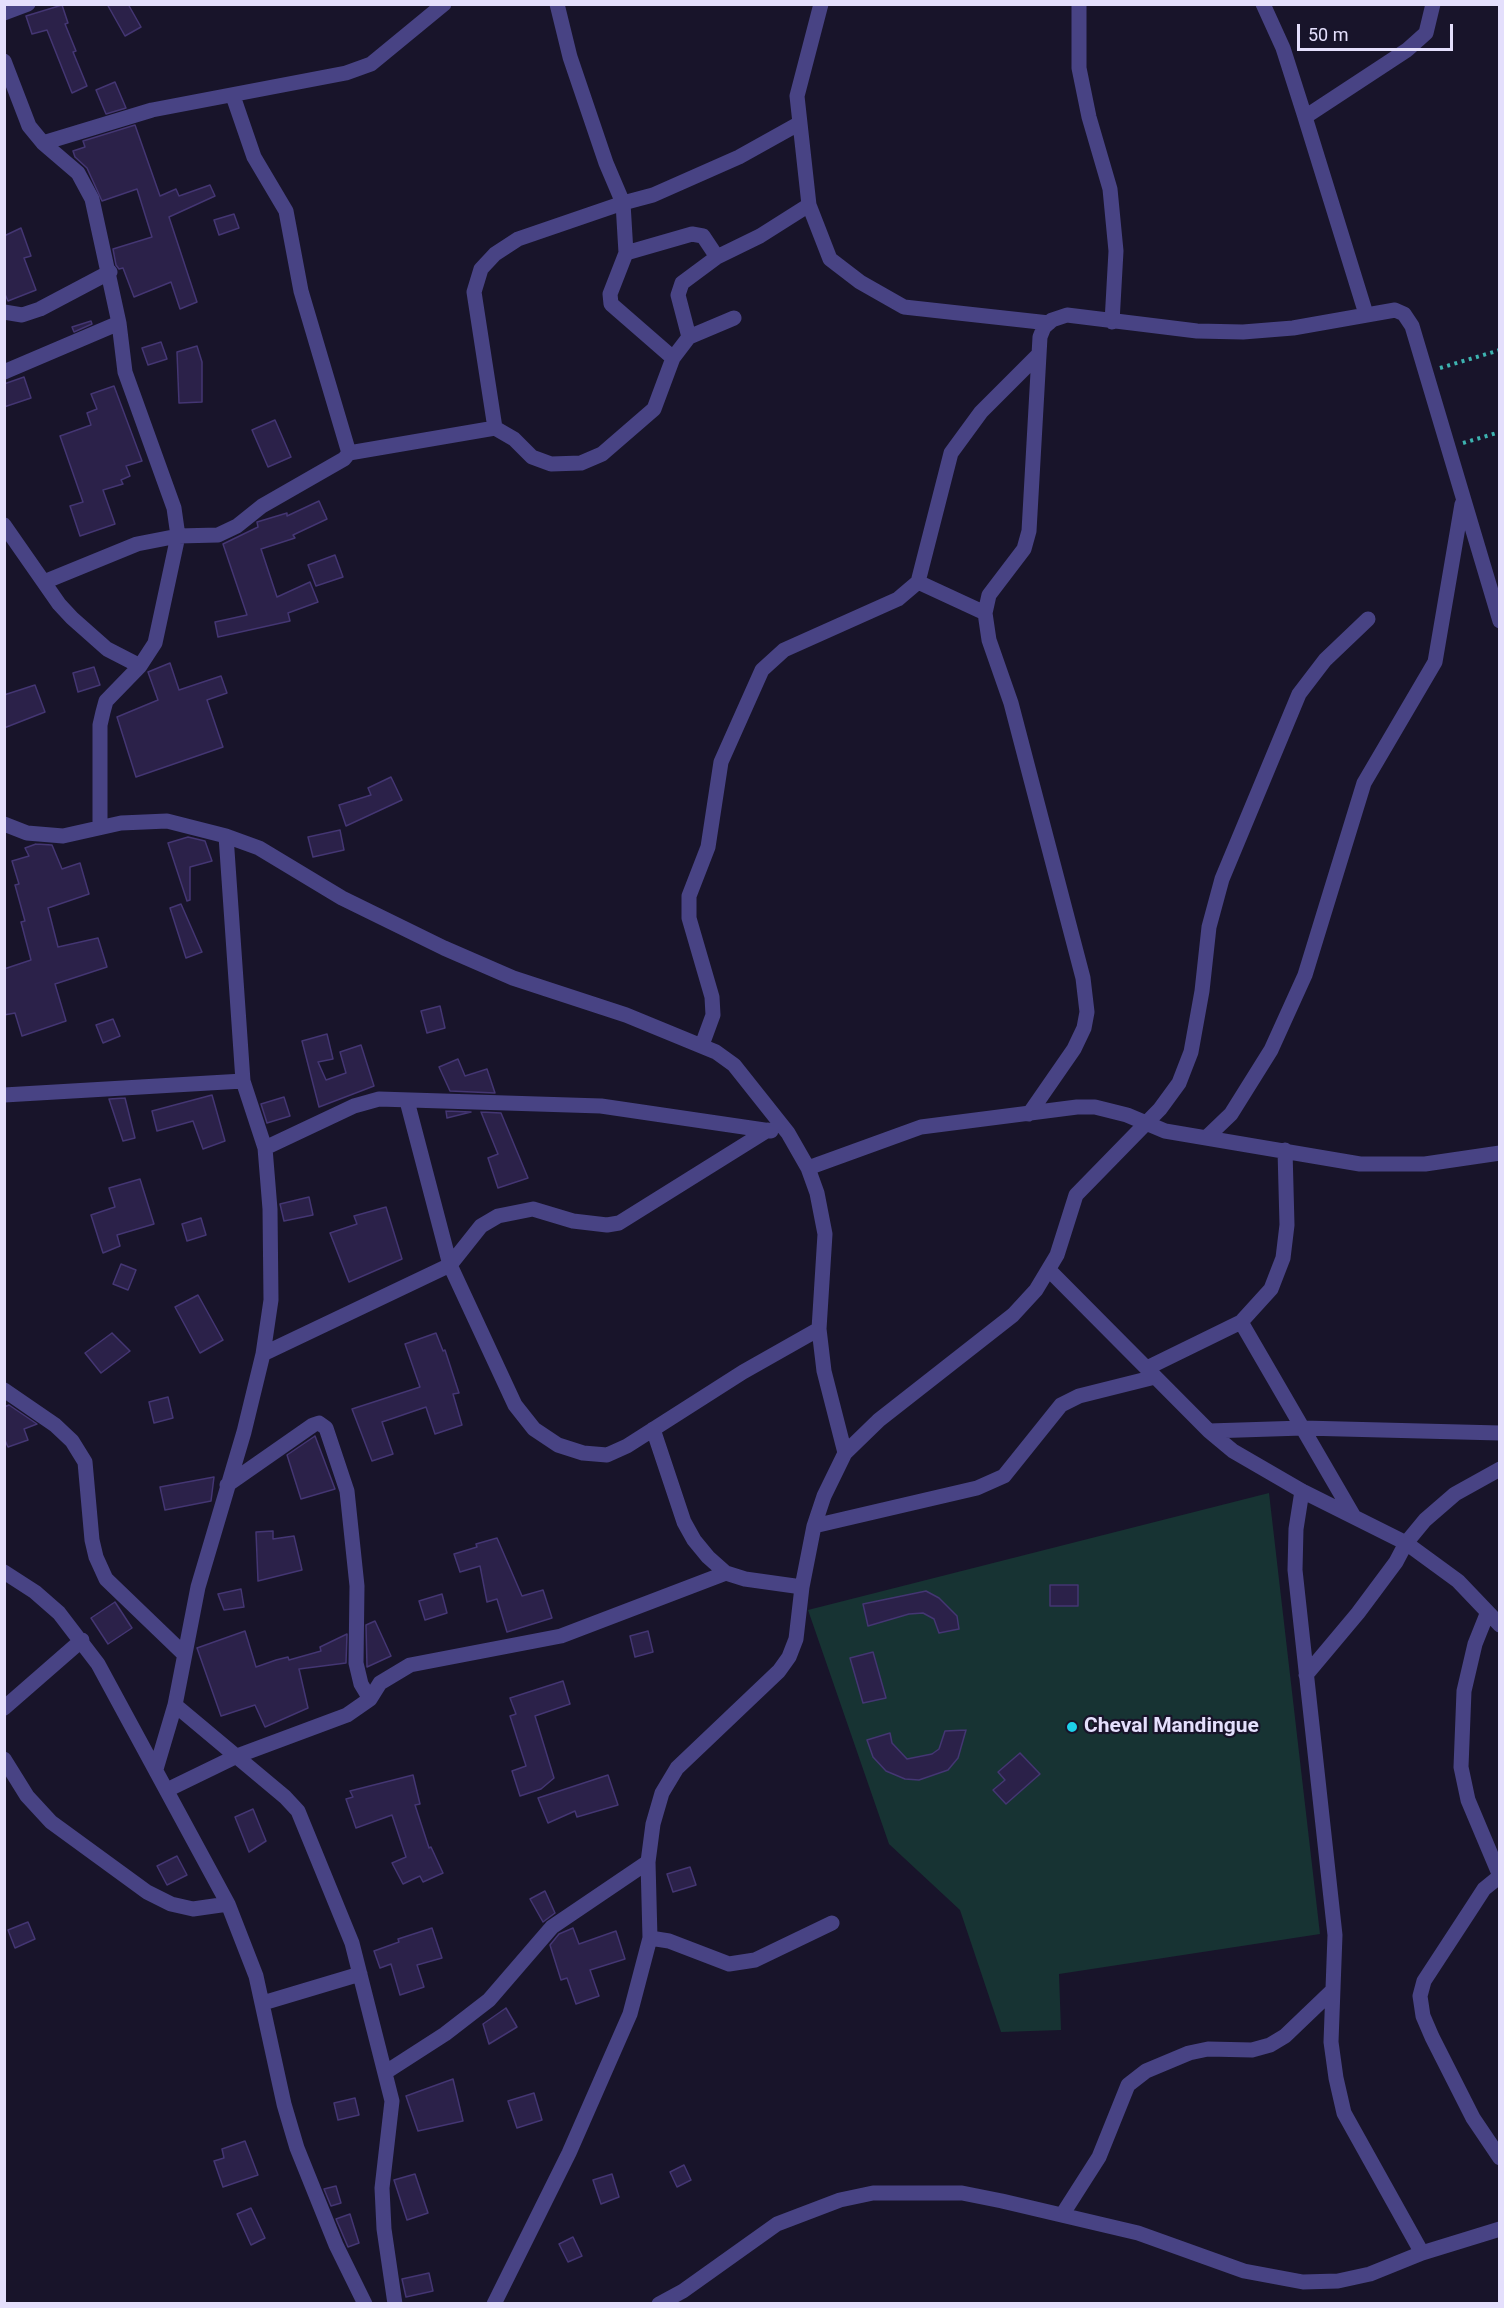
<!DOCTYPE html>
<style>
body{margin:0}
#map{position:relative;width:1504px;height:2308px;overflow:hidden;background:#18142a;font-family:Roboto,sans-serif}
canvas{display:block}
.frame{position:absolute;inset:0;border:6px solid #e4dffc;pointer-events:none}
.scale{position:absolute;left:1297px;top:24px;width:156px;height:27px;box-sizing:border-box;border:3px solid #e4dffc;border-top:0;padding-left:8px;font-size:18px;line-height:21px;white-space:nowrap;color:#e4dffc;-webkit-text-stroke:4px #18142a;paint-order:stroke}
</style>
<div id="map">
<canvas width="1504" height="2308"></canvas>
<div class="frame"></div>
<div class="scale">50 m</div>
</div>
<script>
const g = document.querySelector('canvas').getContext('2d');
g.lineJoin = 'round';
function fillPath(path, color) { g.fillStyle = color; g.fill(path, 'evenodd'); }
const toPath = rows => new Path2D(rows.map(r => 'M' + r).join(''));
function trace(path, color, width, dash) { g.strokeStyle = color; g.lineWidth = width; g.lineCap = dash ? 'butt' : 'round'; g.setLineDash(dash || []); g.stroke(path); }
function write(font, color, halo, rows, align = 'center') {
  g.font = font + ' Roboto,sans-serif'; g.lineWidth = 4.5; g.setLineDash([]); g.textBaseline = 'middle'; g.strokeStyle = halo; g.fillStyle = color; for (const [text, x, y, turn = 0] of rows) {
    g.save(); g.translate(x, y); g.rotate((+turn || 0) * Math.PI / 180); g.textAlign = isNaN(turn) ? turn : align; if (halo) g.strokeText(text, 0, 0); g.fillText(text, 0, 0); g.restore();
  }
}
fillPath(toPath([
 [1269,1493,1320,1934,1059,1974,1061,2030,1001,2032,960,1910,889,1844,808,1610]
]), '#173333');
const building = toPath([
 [107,4,128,4,141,27,125,36,107,4],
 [62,5,68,23,65,24,76,51,73,52,87,86,72,93,47,30,32,34,26,16,62,5],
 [115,82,126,108,106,114,96,90,115,82],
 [135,125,160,196,176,189,179,196,210,185,215,196,169,217,197,302,180,309,171,282,134,297,123,268,119,269,116,265,113,249,152,237,137,189,102,201,87,168,75,157,73,151,85,147,83,141,135,125],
 [234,214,239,228,219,235,214,220,234,214],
 [21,228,31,256,24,258,36,290,8,301,4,292,4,236,21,228],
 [91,321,92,324,74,332,72,327,91,321],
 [161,342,167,359,148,365,142,348,161,342],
 [197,346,202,362,202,402,179,403,177,352,197,346],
 [24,377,31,398,4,407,4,384,24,377],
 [114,386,142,461,126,466,130,476,121,480,123,484,103,490,115,524,80,536,70,506,83,502,60,436,91,425,87,413,97,409,91,394,114,386],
 [275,420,291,457,268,467,252,430,275,420],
 [319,501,327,519,293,535,295,538,261,549,277,597,310,582,318,602,288,613,290,621,218,637,215,622,247,615,223,544,258,527,257,522,287,513,287,516,319,501],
 [335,555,343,577,316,586,308,565,335,555],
 [170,663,179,690,221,676,227,693,207,700,223,747,136,777,117,717,158,700,148,672,170,663],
 [94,667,100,685,78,692,73,673,94,667],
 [35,685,45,712,4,728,4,695,35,685],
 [391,777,402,800,346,826,339,805,371,795,368,788,391,777],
 [340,830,344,850,313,857,308,837,340,830],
 [188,837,205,841,212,861,190,867,190,900,187,901,168,843,188,837],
 [36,844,52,845,62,869,80,863,89,894,48,908,58,947,98,938,107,967,55,984,66,1021,22,1036,15,1013,4,1015,4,969,31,960,21,922,25,921,15,885,19,884,12,861,29,856,25,848,36,844],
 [181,904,202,952,186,958,170,908,181,904],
 [440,1006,445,1028,427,1033,421,1011,440,1006],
 [113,1019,120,1036,103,1043,96,1025,113,1019],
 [327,1034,333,1059,318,1062,326,1080,346,1073,340,1052,361,1045,374,1086,319,1107,302,1041,327,1034],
 [458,1059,465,1076,487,1069,495,1093,450,1091,439,1067,458,1059],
 [212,1095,225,1141,203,1149,193,1121,157,1131,152,1111,212,1095],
 [284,1097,290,1116,267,1123,261,1104,284,1097],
 [125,1098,135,1138,123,1141,109,1099,125,1098],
 [446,1111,471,1112,447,1118,446,1111],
 [481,1112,501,1113,528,1178,498,1188,488,1158,498,1154,481,1112],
 [140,1179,154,1224,117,1235,120,1246,103,1253,91,1215,115,1207,109,1188,140,1179],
 [309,1197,313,1215,284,1221,280,1204,309,1197],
 [386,1207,402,1259,349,1282,330,1233,357,1224,354,1216,386,1207],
 [201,1218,206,1235,187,1241,182,1224,201,1218],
 [121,1264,136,1270,128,1290,113,1284,121,1264],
 [198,1295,223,1340,200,1353,175,1307,198,1295],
 [112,1333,130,1351,101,1373,85,1353,112,1333],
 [436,1333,443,1351,445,1350,459,1393,453,1394,462,1425,435,1434,426,1407,382,1422,393,1454,372,1461,352,1409,420,1387,405,1344,436,1333],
 [168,1397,173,1418,154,1423,149,1402,168,1397],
 [9,1405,37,1424,24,1429,28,1440,8,1447,4,1438,4,1407,9,1405],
 [315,1436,335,1489,301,1499,287,1455,315,1436],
 [214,1477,211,1501,165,1510,160,1487,214,1477],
 [273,1531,273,1539,294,1536,302,1570,258,1581,256,1532,273,1531],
 [497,1538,522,1596,543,1590,552,1618,507,1632,497,1599,487,1602,480,1566,460,1572,454,1554,477,1547,476,1544,497,1538],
 [1050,1585,1078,1585,1078,1606,1050,1606,1050,1585],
 [241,1589,244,1607,224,1610,218,1594,241,1589],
 [926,1591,939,1598,957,1616,959,1629,939,1633,934,1619,923,1613,909,1614,868,1626,863,1604,926,1591],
 [442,1594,447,1613,425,1620,419,1601,442,1594],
 [115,1602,132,1628,108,1644,91,1618,115,1602],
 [375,1621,391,1656,367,1667,366,1625,375,1621],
 [245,1631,256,1667,276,1660,288,1657,289,1660,321,1651,320,1647,347,1634,346,1663,299,1669,308,1708,265,1727,255,1705,221,1716,197,1648,245,1631],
 [648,1631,653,1652,635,1657,630,1636,648,1631],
 [873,1652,886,1698,863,1703,850,1658,873,1652],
 [563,1681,570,1704,535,1716,554,1778,541,1789,520,1796,512,1771,526,1766,510,1716,516,1714,510,1698,563,1681],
 [966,1730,958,1758,948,1770,919,1780,905,1779,886,1771,873,1757,867,1740,890,1733,892,1743,907,1759,932,1754,939,1749,945,1731,966,1730],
 [1020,1753,1040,1774,1006,1804,993,1790,1005,1780,998,1772,1020,1753],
 [413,1775,420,1804,415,1805,429,1848,431,1847,443,1873,423,1882,420,1876,403,1884,392,1863,406,1857,392,1815,356,1828,346,1799,353,1797,350,1791,413,1775],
 [608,1775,618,1805,577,1817,575,1811,548,1823,538,1798,608,1775],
 [253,1809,266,1841,249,1852,235,1817,253,1809],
 [177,1856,187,1875,167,1885,157,1866,177,1856],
 [690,1867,696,1885,673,1892,667,1874,690,1867],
 [545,1891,555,1913,543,1922,530,1899,545,1891],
 [28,1922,35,1939,15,1948,8,1930,28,1922],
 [432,1928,442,1958,417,1965,424,1987,400,1995,391,1964,380,1968,374,1951,399,1942,398,1939,432,1928],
 [573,1928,579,1944,616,1931,625,1959,590,1970,599,1996,576,2004,567,1978,561,1980,550,1945,559,1934,573,1928],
 [506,2008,517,2027,489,2044,483,2024,506,2008],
 [453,2079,463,2121,418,2131,406,2096,453,2079],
 [534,2093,542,2120,517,2128,508,2101,534,2093],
 [355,2098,359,2115,338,2120,334,2103,355,2098],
 [245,2141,258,2175,223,2187,214,2161,224,2158,222,2149,245,2141],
 [684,2165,691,2180,677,2187,670,2172,684,2165],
 [415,2174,428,2213,407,2220,394,2180,415,2174],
 [612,2174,619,2197,601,2204,593,2180,612,2174],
 [336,2186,341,2203,331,2206,324,2189,336,2186],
 [251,2208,265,2238,251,2245,237,2214,251,2208],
 [350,2214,359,2243,348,2247,336,2219,350,2214],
 [573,2237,582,2256,568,2262,559,2244,573,2237],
 [429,2273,433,2291,406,2297,402,2279,429,2273]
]);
fillPath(building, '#2b2149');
trace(building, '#443673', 1.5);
trace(toPath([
 [1440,368,1500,350],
 [1463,443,1500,432]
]), '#3db3b0', 4, [3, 4.5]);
trace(toPath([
 [821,4,797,96,809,205,830,259,860,282,904,307,1049,323],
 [1079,4,1079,68,1089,117,1110,189,1116,251,1112,322],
 [1263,4,1283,48,1305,117],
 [4,13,28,4],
 [4,61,29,126,43,143,78,173,92,199,119,323,4,372],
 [43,143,152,110,346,73,371,64,444,4],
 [626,253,692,234,703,236,717,257],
 [4,312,22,315,40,309,110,272],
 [1366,314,1305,117,1407,50,1426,33,1433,4],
 [689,337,678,295,682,283,717,257,760,236,809,205],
 [673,358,611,304,610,294,626,253,623,203,653,195,739,157,800,123],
 [495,428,474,292,481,269,495,254,518,239,623,203,606,163,570,57,557,4],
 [349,453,495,428,514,439,532,457,551,464,581,463,602,454,654,409,673,358,689,337,734,318],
 [4,525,59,604,72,618,107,649,140,666],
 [44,582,137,544,178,536,218,535,237,526,262,506,344,459,349,453,301,291,286,211,254,157,233,96],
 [918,582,985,613],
 [4,824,27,833,63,836,121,823,167,821,226,836,259,848,342,898,444,948,513,978,626,1015,716,1052,734,1065,788,1133,808,1168,921,1127,1077,1107,1095,1107,1127,1115,1165,1131,1360,1164,1425,1164,1500,1153],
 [100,827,100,725,103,712,106,701,140,666,155,643,178,536,174,508,125,372,119,323],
 [702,1045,713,1015,712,997,689,918,689,896,708,847,721,762,762,670,784,650,898,599,918,582,951,453,981,412,1039,354],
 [4,1095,243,1081],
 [407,1101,450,1265,515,1405,534,1429,558,1445,583,1453,607,1455,627,1446,743,1372,819,1329],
 [1029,1114,1074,1049,1084,1028,1087,1012,1083,978,1011,703,989,640,985,613,989,595,1024,549,1029,531,1040,337,1044,327,1052,320,1067,315,1197,331,1243,332,1293,328,1395,310,1404,314,1412,326,1500,621],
 [1207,1137,1231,1114,1271,1050,1305,975,1364,783,1435,662,1462,504],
 [265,1148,354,1106,379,1099,601,1106,771,1131],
 [808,1168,817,1193,825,1234,819,1329,824,1371,845,1453],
 [1050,1271,1209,1431,1233,1451,1302,1491,1406,1543,1458,1581,1500,1625],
 [1241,1322,1353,1515],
 [263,1354,450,1265,481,1226,498,1216,533,1209,573,1221,607,1225,619,1223,768,1130],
 [1147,1368,1241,1322,1271,1289,1283,1258,1287,1225,1285,1150],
 [4,1390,55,1425,72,1441,85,1462,92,1540,96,1557,106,1579,184,1654],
 [653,1429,684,1522,694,1540,708,1557,726,1573,745,1579,802,1587],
 [1209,1431,1303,1428,1500,1433],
 [227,1485,313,1425,319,1423,326,1428,347,1491,357,1586,356,1663,361,1684,370,1699],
 [1302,1491,1296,1529,1295,1570,1335,1935,1331,2042,1336,2078,1344,2113,1422,2253],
 [814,1526,977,1488,1004,1476,1061,1405,1079,1396,1155,1377],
 [4,1572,35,1592,59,1613,98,1664,228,1904,256,1976,284,2104,297,2148,336,2245,365,2304],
 [1487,1614,1475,1644,1464,1691,1461,1767,1468,1800,1500,1876],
 [1306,1675,1358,1613,1396,1562,1406,1543,1425,1520,1455,1494,1500,1469],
 [175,1705,285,1797,298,1811,352,1943,392,2101,382,2188,384,2229,395,2304],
 [4,1708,82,1640],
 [4,1759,27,1796,51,1822,147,1892,171,1904,193,1909,228,1904],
 [156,1769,175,1705,198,1587,244,1432,263,1354,271,1300,270,1209,265,1148,243,1081,226,836],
 [167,1790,237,1756,347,1715,370,1699,380,1683,410,1665,561,1636,726,1573],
 [1500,1876,1484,1889,1473,1906,1424,1981,1420,1996,1423,2016,1432,2037,1473,2118,1500,2158],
 [650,1938,669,1941,729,1964,755,1960,832,1923],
 [263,2003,360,1974],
 [386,2072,445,2034,489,2000,552,1927,648,1862],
 [1062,2215,1099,2157,1128,2085,1146,2071,1189,2053,1208,2049,1252,2050,1270,2045,1285,2036,1332,1991],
 [494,2304,569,2153,630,2014,650,1938,648,1862,653,1824,662,1793,677,1768,779,1671,789,1657,796,1639,802,1587,814,1526,824,1496,845,1453,879,1420,1013,1315,1036,1290,1057,1255,1076,1195,1160,1109,1179,1083,1191,1052,1202,991,1209,927,1222,879,1299,694,1325,660,1368,619],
 [659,2304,683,2291,777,2224,840,2200,873,2193,962,2193,1002,2201,1138,2233,1244,2271,1303,2282,1338,2281,1370,2274,1422,2253,1500,2229]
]), '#484384', 15);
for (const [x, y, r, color] of [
 [1072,1727,6,"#1dcfea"]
]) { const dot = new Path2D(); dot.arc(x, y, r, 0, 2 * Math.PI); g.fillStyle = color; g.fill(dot); trace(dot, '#18142a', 2); }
write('bold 21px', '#e4dffc', '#18142a', [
 ["Cheval Mandingue",1084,1727]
], 'left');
</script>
